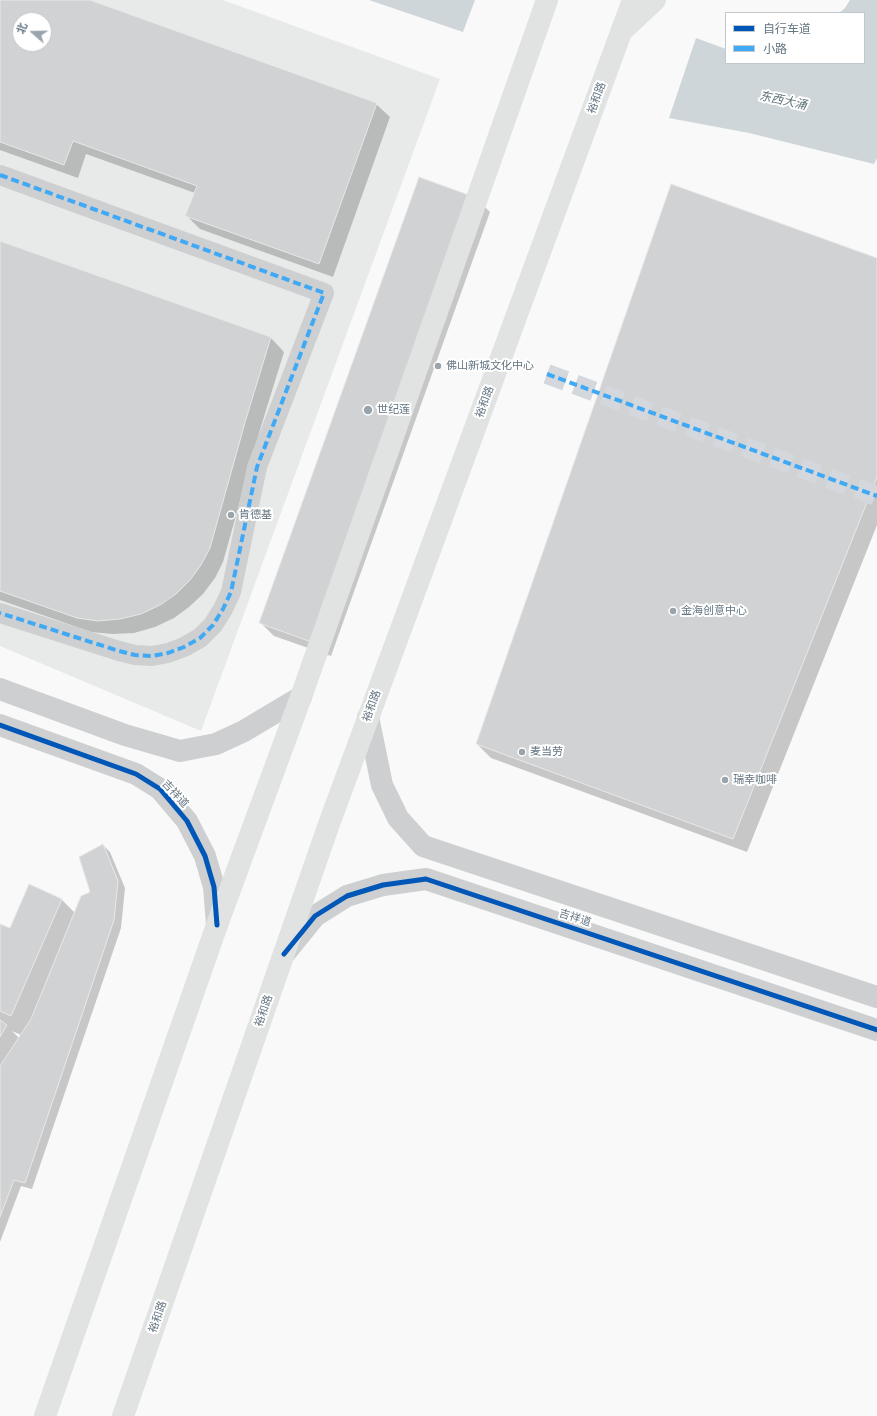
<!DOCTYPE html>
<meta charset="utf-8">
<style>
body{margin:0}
#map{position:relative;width:877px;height:1416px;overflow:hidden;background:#f9f9f9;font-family:"Open Sans","Noto Sans SC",sans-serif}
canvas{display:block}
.legend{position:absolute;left:725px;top:12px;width:140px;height:52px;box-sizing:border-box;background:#fff;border:1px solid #c1c8cd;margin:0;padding:5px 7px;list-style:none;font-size:12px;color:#657683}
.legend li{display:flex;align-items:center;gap:8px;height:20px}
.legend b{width:20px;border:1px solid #c1c8cd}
.north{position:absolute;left:12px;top:12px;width:40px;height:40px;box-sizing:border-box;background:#fff;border:1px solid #c1c8cd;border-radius:50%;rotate:290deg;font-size:11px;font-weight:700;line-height:16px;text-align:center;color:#657683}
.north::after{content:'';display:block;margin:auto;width:14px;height:18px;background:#99a4ac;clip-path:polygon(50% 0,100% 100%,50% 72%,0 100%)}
</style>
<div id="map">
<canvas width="877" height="1416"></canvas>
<ul class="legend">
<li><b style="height:5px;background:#0057b8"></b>自行车道</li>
<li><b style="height:5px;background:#3fa9f5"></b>小路</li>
</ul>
<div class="north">北</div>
</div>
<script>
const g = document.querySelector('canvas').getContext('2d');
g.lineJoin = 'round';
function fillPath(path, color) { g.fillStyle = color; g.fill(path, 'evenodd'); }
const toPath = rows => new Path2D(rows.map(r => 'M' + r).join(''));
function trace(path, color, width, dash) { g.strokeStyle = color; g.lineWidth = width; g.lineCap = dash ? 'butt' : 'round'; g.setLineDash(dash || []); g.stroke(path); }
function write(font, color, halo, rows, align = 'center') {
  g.font = font + ' "Open Sans","Noto Sans SC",sans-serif'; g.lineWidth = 4; g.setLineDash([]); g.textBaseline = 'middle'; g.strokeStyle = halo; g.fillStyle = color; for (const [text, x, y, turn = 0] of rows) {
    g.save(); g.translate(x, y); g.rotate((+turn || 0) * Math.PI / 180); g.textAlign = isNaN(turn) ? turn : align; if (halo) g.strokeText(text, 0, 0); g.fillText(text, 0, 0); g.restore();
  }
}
fillPath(toPath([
 [0,0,223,0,440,79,201,731,0,646],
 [20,20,44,20,44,44,20,44]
]), '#e8e9e9');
fillPath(toPath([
 [369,0,475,0,463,32],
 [850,0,877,0,877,158,874,164,749,133,669,118,696,38,726,49,726,63,864,63,864,13,839,13,845,8]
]), '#ced6d9');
fillPath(toPath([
 [0,0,87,0,376,104,390,117,333,277,200,229,187,216,195,193,86,154,78,178,0,150],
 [20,20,44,20,44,44,20,44],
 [477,199,490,212,331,656,274,636,260,622],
 [0,242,271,338,284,352,259,433,223,562,215,578,203,594,189,607,174,618,155,627,134,633,113,634,91,632,0,600],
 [877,259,877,525,747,852,491,758,477,744],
 [103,845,110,852,125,888,121,928,32,1189,21,1186,0,1242,0,925,10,929,29,886,62,900,75,913,91,893],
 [12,1031,21,1035,19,1038]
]), '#0003');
const building = toPath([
 [0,0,90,0,377,103,319,264,185,216,197,186,73,141,64,165,0,142,0,0],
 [20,20,44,20,44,44,20,44,20,20],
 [419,177,477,198,317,644,259,623,419,177],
 [671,184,877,258,877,477,733,839,476,744,671,184],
 [0,241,271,337,246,419,210,548,201,565,190,580,176,594,160,605,141,614,120,619,98,621,77,618,0,591,0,241],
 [103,844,118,881,114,920,25,1183,14,1180,0,1217,0,1066,31,1019,81,896,90,892,79,857,103,844],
 [29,884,62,899,11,1016,0,1011,0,924,10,928,29,884],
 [0,1020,7,1025,0,1037,0,1020]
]);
fillPath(building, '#d0d2d3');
trace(building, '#e8e8e8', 1);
trace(toPath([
 [547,374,877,496]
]), '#d4d8dc', 20, [20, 10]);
trace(toPath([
 [0,175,324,293,257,467,231,592,223,609,213,625,200,638,184,647,168,653,152,656,135,655,119,651,0,613]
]), '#cecfd0', 20);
trace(toPath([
 [0,689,125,735,180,751,216,744,244,731,301,697],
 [368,717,382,785,398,818,423,846,877,997],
 [0,725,136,774,160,789,187,821,205,856,214,887,217,925],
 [285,953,315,916,347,896,383,885,426,879,877,1030]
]), '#cecfd0', 22);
trace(toPath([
 [624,29,655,0],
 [45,1416,217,925,301,697,547,0],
 [123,1416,329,824,633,0]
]), '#e1e2e2', 22);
trace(toPath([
 [0,175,324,293,257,467,231,592,223,609,213,625,200,638,184,647,168,653,152,656,135,655,119,651,0,613],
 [547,374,877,496]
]), '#3fa9f5', 4, [8, 4]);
trace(toPath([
 [0,725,136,774,160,789,187,821,205,856,214,887,217,925],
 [284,954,315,916,347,896,383,885,426,879,877,1030]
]), '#0057b8', 5);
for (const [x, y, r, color] of [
 [438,366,4,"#99a4ac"],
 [368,410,5,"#99a4ac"],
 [231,515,4,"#99a4ac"],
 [673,611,4,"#99a4ac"],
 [522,752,4,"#99a4ac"],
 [725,780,4,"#99a4ac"]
]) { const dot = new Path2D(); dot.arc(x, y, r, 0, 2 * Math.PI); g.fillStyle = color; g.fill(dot); trace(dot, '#fff', 1.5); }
write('11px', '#657683', '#fff', [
 ["裕和路",597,98,-70],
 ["裕和路",485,402,-70],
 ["裕和路",372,706,-70],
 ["吉祥道",175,794,47],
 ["吉祥道",575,918,18],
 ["裕和路",264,1011,-71],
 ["裕和路",158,1317,-71]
]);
write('11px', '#657683', '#fff', [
 ["佛山新城文化中心",446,366],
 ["世纪莲",377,410],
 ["肯德基",239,515],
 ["金海创意中心",681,611],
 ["麦当劳",530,752],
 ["瑞幸咖啡",733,780]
], 'left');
write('italic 12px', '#60757c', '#fff', [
 ["东西大涌",783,101,12]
]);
</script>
